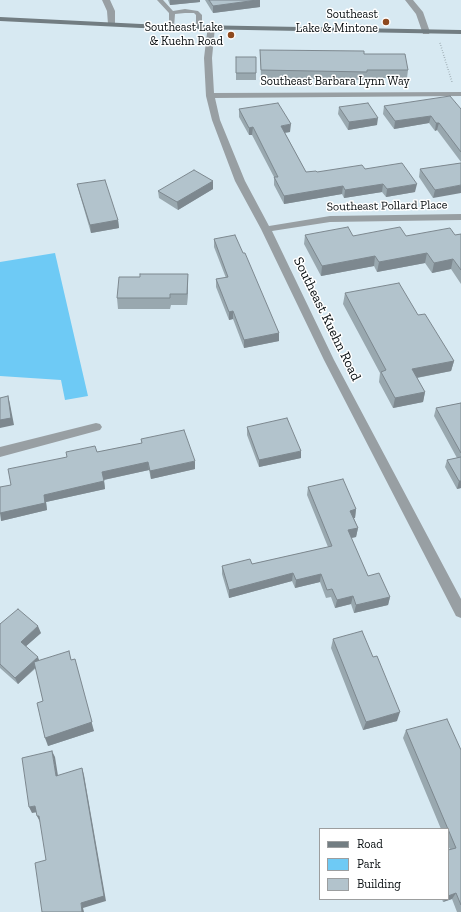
<!DOCTYPE html>
<style>
body{margin:0}
#map{position:relative;width:461px;height:912px;overflow:hidden;background:#d7e9f2;font-family:"Zilla Slab",serif}
canvas{display:block}
.legend{position:absolute;left:319px;top:828px;width:130px;height:72px;box-sizing:border-box;background:#fff;border:1px solid #9c9e9f;margin:0;padding:5px 7px;list-style:none;font-size:12px;color:#070d10}
.legend li{display:flex;align-items:center;gap:8px;height:20px}
.legend b{width:20px;border:1px solid #9c9e9f}
</style>
<div id="map">
<canvas width="461" height="912"></canvas>
<ul class="legend">
<li><b style="height:5px;background:#727d82"></b>Road</li>
<li><b style="height:11px;background:#6ecaf5"></b>Park</li>
<li><b style="height:11px;background:#b2c3cc"></b>Building</li>
</ul>
</div>
<script>
const g = document.querySelector('canvas').getContext('2d');
g.lineJoin = 'round';
function fillPath(path, color) { g.fillStyle = color; g.fill(path, 'evenodd'); }
const toPath = rows => new Path2D(rows.map(r => 'M' + r).join(''));
function trace(path, color, width, dash) { g.strokeStyle = color; g.lineWidth = width; g.lineCap = dash ? 'butt' : 'round'; g.setLineDash(dash || []); g.stroke(path); }
function write(font, color, halo, rows, align = 'center') {
  g.font = font + ' "Zilla Slab",serif'; g.lineWidth = 3; g.setLineDash([]); g.textBaseline = 'middle'; g.strokeStyle = halo; g.fillStyle = color; for (const [text, x, y, turn = 0] of rows) {
    g.save(); g.translate(x, y); g.rotate((+turn || 0) * Math.PI / 180); g.textAlign = isNaN(turn) ? turn : align; if (halo) g.strokeText(text, 0, 0); g.fillText(text, 0, 0); g.restore();
  }
}
fillPath(toPath([
 [55,253,88,396,65,400,61,380,0,376,0,262]
]), '#6ecaf5');
trace(toPath([
 [440,43,452,82]
]), '#818e94', 1.5, [0.5, 2]);
fillPath(toPath([
 [157,0,163,0,173,11,185,9,198,11,202,15,202,27,199,29,196,27,196,15,194,13,185,13,175,14,174,27,169,28,169,13,157,0]
]), '#989fa3');
fillPath(toPath([
 [102,0,110,0,115,11,115,26,108,24,107,11,102,0],
 [405,0,413,0,423,12,430,32,429,34,423,34,416,14,405,0],
 [208,25,215,27,212,58,214,93,461,92,461,96,215,98,220,120,245,181,269,226,330,216,461,214,461,220,330,222,272,231,334,360,461,599,461,618,456,616,324,360,261,229,235,181,212,120,206,96,204,58,208,25],
 [96,423,100,424,102,427,100,430,0,457,0,447,96,423]
]), '#989fa3');
fillPath(toPath([
 [0,17,141,24,461,30,461,34,141,28,0,21,0,17]
]), '#727d82');
fillPath(toPath([
 [168,0,200,0,200,2,170,5],
 [205,0,260,0,260,7,213,13],
 [260,50,364,54,408,70,407,78,367,78,366,80,261,78],
 [236,57,256,73,256,80,236,80],
 [384,106,461,109,461,162,437,130,435,131,429,123,394,129,383,114],
 [339,107,377,125,348,130,338,114],
 [239,109,290,132,285,133,306,172,317,172,365,169,415,192,386,197,382,192,344,198,342,194,284,204,274,185,274,177,252,135,249,135,239,117],
 [461,163,433,198,419,177,420,169],
 [213,181,213,189,178,210,159,198,158,191],
 [77,184,118,220,119,228,91,233,79,192],
 [461,234,461,284,451,269,432,273,425,263,377,272,374,266,321,276,304,244,305,235,353,236,406,236,455,235],
 [214,239,279,333,279,341,244,348,233,319,229,320,216,287,216,279,226,278,214,247],
 [188,274,188,285,187,305,171,305,170,309,118,309,117,298,140,277],
 [345,293,418,315,454,361,451,371,417,378,425,392,423,402,393,408,379,382,380,373,343,304],
 [461,403,461,488,457,489,445,467,447,460,457,458,434,416,436,408],
 [247,427,301,458,259,467,247,435],
 [141,439,195,469,151,479,149,470,104,480,105,489,46,502,47,510,1,521,11,485,97,452,142,443],
 [308,487,356,509,355,518,354,518,358,528,356,537,351,538,368,576,390,597,388,605,354,613,351,604,335,608,331,597,326,598,320,582,295,588,292,581,229,598,222,574,222,566,252,564,328,547,307,495],
 [0,624,41,633,26,646,39,660,94,731,48,746,43,701,36,668,18,684,0,668],
 [333,639,397,721,363,730,331,648],
 [406,730,461,750,461,912,457,912,452,899,443,902,442,899,448,899,450,849,448,846,448,829,441,829,403,738]
]), '#99a8af');
fillPath(toPath([
 [170,0,200,0,200,2,170,5],
 [257,0,260,0,260,7,213,13,213,6],
 [431,116,429,123,394,129,395,121],
 [378,118,377,125,348,130,349,122],
 [436,123,439,123,437,130,435,131],
 [291,124,290,132,280,133,281,126],
 [253,127,252,135,249,135,249,128],
 [213,181,213,189,178,210,177,202],
 [383,184,382,192,344,198,345,190],
 [417,184,415,192,386,197,387,189],
 [461,185,461,193,433,198,435,190],
 [343,186,342,194,284,204,284,196],
 [118,220,119,228,91,233,90,225],
 [427,253,425,263,377,272,379,262],
 [375,256,374,266,321,276,322,266],
 [453,259,451,269,432,273,434,263],
 [188,274,188,285,187,305,187,294],
 [233,311,233,319,229,320,229,312],
 [279,333,279,341,244,348,244,340],
 [454,361,451,371,410,379,412,369],
 [425,392,423,402,393,408,395,398],
 [8,396,10,404,14,425,0,428,0,420],
 [301,451,301,458,259,467,259,460],
 [195,461,195,469,151,479,150,471],
 [148,462,149,470,103,480,102,472],
 [104,481,105,489,46,502,47,510,1,521,0,513,44,495],
 [459,481,461,481,461,488,457,489],
 [356,509,355,518,349,519,350,511],
 [358,528,356,537,346,539,348,530],
 [293,573,292,581,229,598,229,590],
 [321,574,320,582,295,588,296,580],
 [353,596,351,604,335,608,337,600],
 [390,597,388,605,354,613,356,605],
 [38,626,41,633,24,648,21,642],
 [38,657,40,663,18,684,15,678],
 [77,668,94,731,48,746,45,738],
 [400,712,397,721,363,730,366,722],
 [52,751,55,757,59,782,56,776],
 [82,768,84,775,106,901,83,908,84,912,82,912,81,903],
 [35,806,38,812,32,813,29,807],
 [37,816,39,816,40,822],
 [456,893,452,899,443,902,446,899,448,899,448,896]
]), '#7d888f');
const building = toPath([
 [209,0,257,0,213,6,209,0],
 [260,50,364,51,364,54,405,54,408,70,367,70,367,72,261,70,260,50],
 [236,57,256,57,256,73,236,73,236,57],
 [450,96,461,109,461,152,439,123,436,123,431,116,395,121,384,106,450,96],
 [278,103,291,124,281,126,306,172,316,171,317,172,362,165,365,169,402,163,417,184,387,189,383,184,345,190,343,186,284,196,274,177,278,177,253,127,249,128,239,109,278,103],
 [368,103,378,118,349,122,339,107,368,103],
 [461,163,461,185,435,190,420,169,461,163],
 [194,170,213,181,177,202,158,191,194,170],
 [105,180,118,220,90,225,77,184,105,180],
 [348,227,353,236,400,227,406,236,450,228,455,235,461,234,461,270,453,259,434,263,427,253,379,262,375,256,322,266,305,235,348,227],
 [235,235,243,253,245,253,279,333,244,340,233,311,229,312,216,279,228,277,214,239,235,235],
 [140,274,188,274,187,294,170,294,170,298,117,298,119,277,140,277,140,274],
 [399,283,418,315,425,314,454,361,412,369,425,392,395,398,381,372,386,370,345,293,399,283],
 [8,396,11,418,0,420,0,398,8,396],
 [461,403,461,453,436,408,461,403],
 [287,418,301,451,259,460,247,427,287,418],
 [184,430,195,461,150,471,148,462,102,472,104,481,44,495,45,503,0,513,0,487,11,485,8,469,67,457,66,452,95,446,97,452,142,443,141,439,184,430],
 [461,457,461,481,459,481,447,460,461,457],
 [343,479,356,509,350,511,358,528,348,530,368,576,379,573,390,597,356,605,353,596,337,600,332,589,327,590,321,574,296,580,293,573,229,590,222,566,250,559,252,564,332,546,308,487,343,479],
 [18,609,38,626,21,642,38,657,15,678,0,664,0,624,18,609],
 [362,631,373,657,377,656,400,712,366,722,333,639,362,631],
 [69,651,71,660,75,659,92,722,45,738,37,703,43,701,34,662,69,651],
 [447,719,461,750,461,905,456,893,448,896,448,850,456,848,406,730,447,719],
 [52,751,56,776,82,768,104,896,81,903,82,912,42,912,35,863,46,860,39,816,37,816,35,806,29,807,22,758,52,751]
]);
fillPath(building, '#b2c3cc');
trace(building, '#7d888f', 1);
for (const [x, y, r, color] of [
 [386,22,4,"#8e491e"],
 [231,35,4,"#8e491e"]
]) { const dot = new Path2D(); dot.arc(x, y, r, 0, 2 * Math.PI); g.fillStyle = color; g.fill(dot); trace(dot, '#fff', 1.5); }
write('12px', '#070d10', '#fff', [
 ["Southeast",378,15],
 ["Lake & Mintone",378,29],
 ["Southeast Lake",223,28],
 ["& Kuehn Road",223,42]
], 'right');
write('12px', '#070d10', '#fff', [
 ["Southeast Barbara Lynn Way",335,82],
 ["Southeast Pollard Place",387,206,-1]
]);
write('14px', '#070d10', '#fff', [
 ["Southeast Kuehn Road",327,319,64]
]);
</script>
